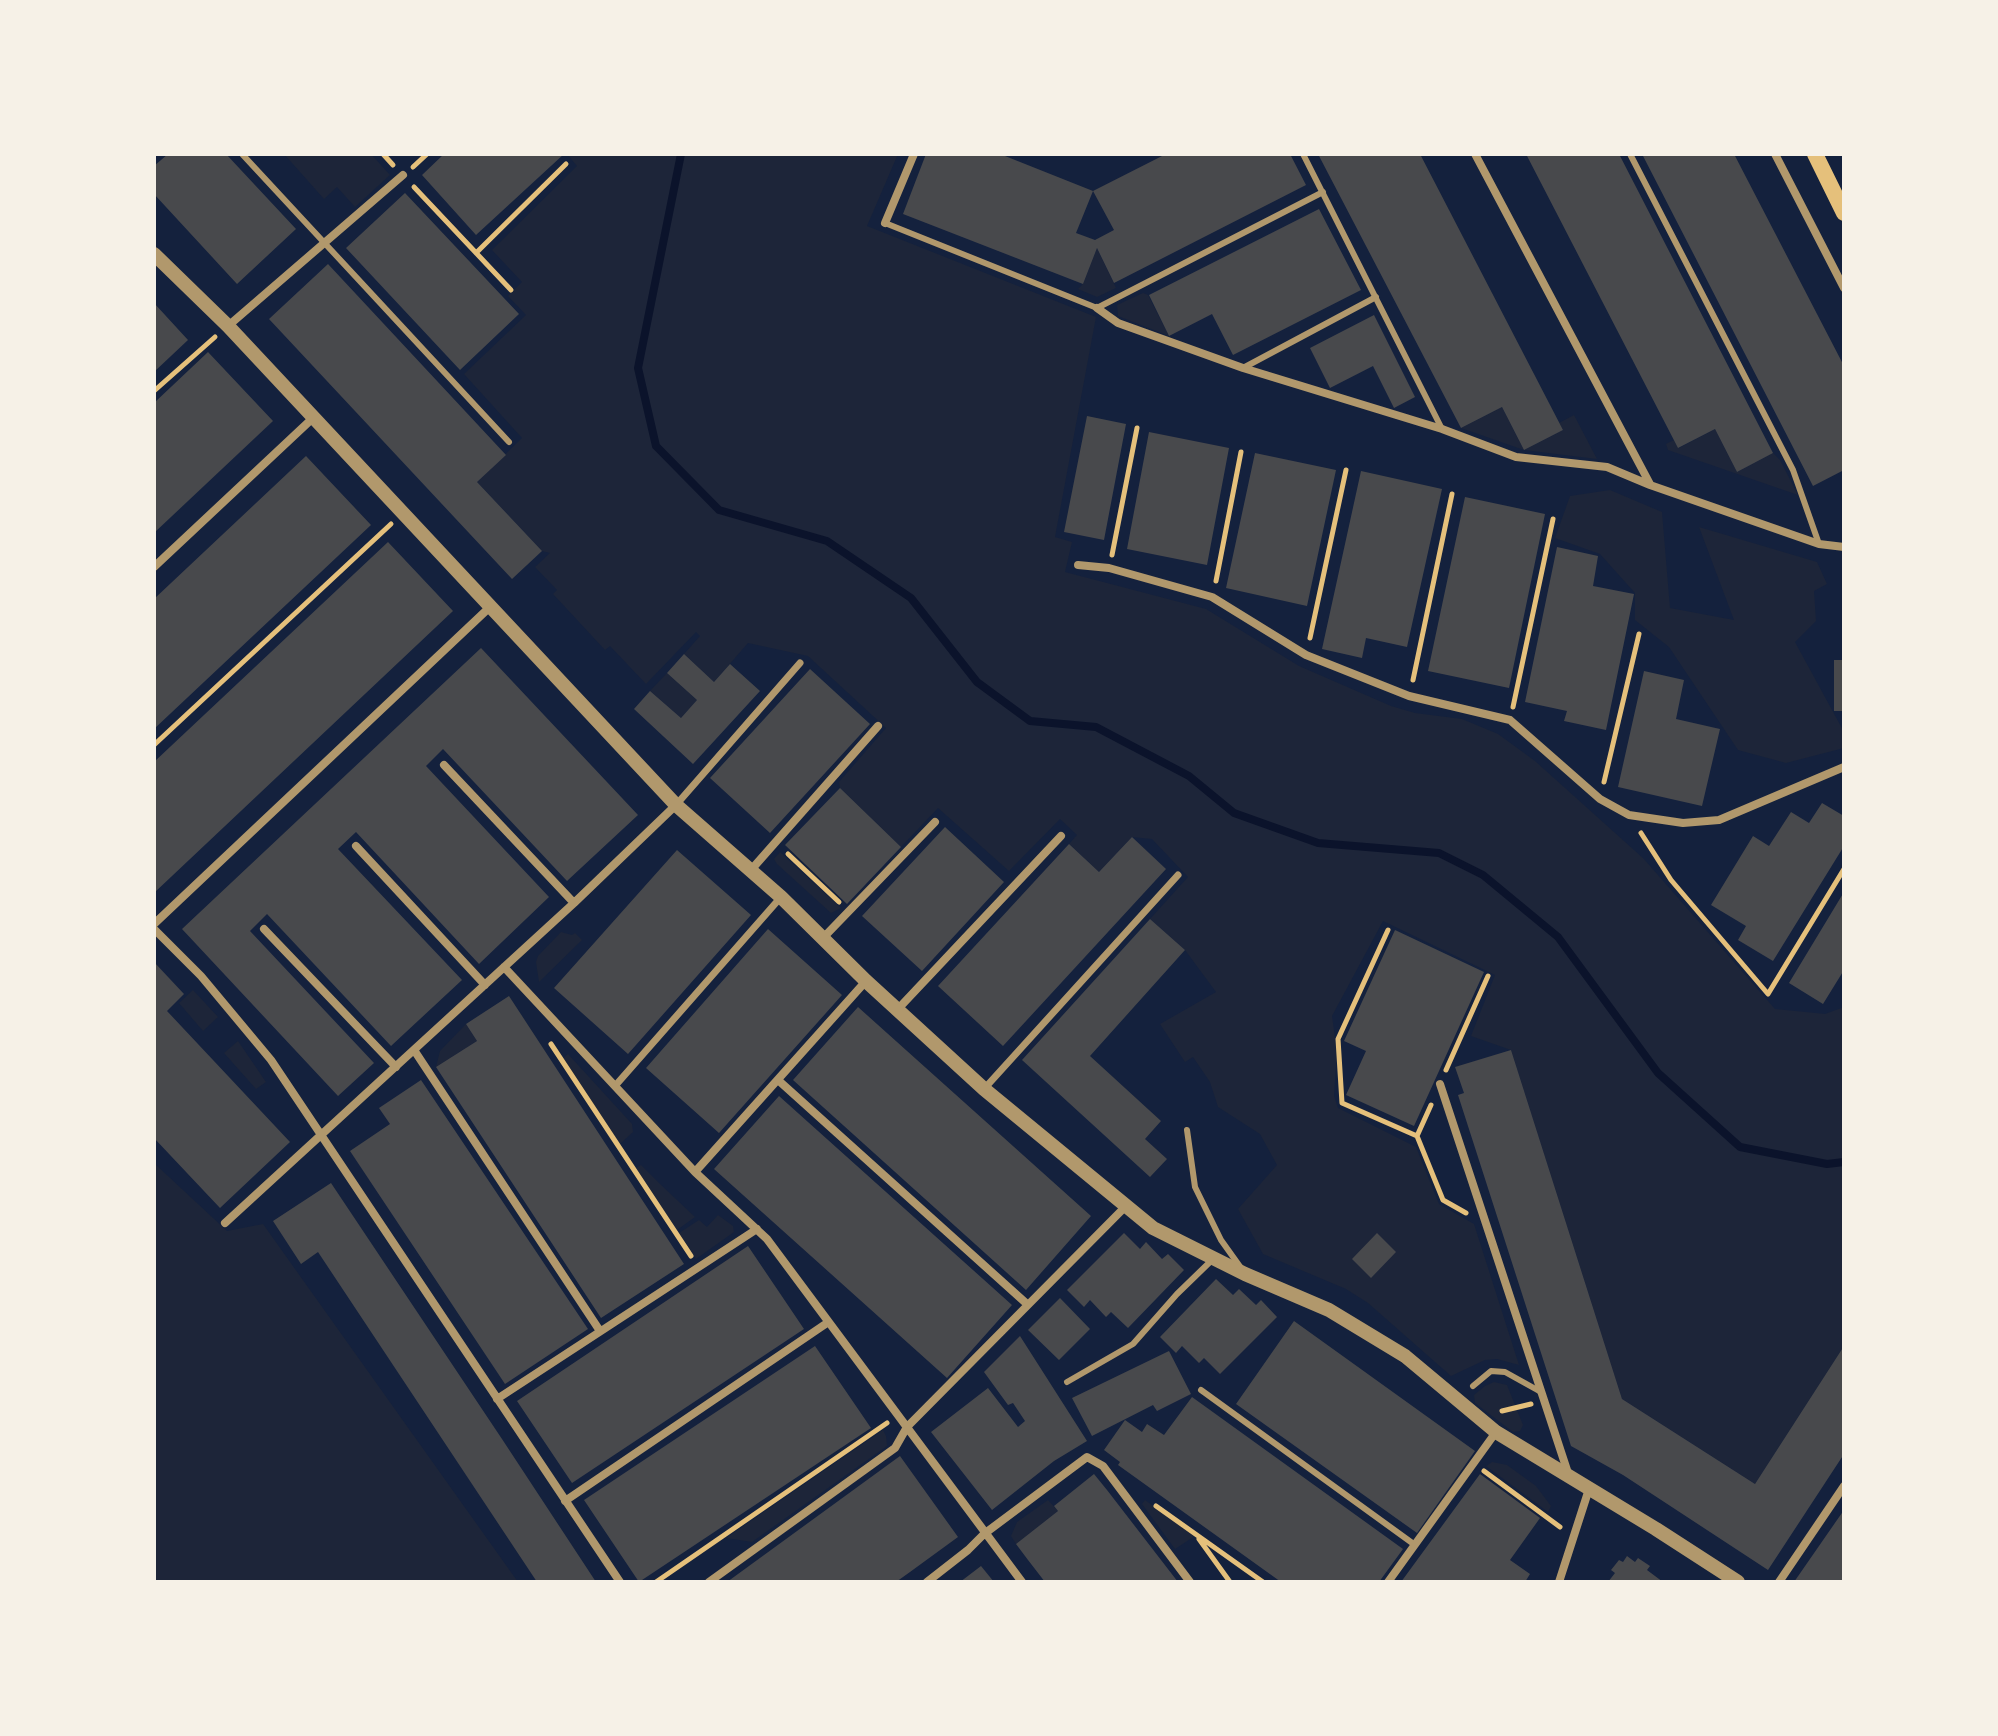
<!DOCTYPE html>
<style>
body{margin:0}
#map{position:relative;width:1998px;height:1736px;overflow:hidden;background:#14213d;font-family:Montserrat,sans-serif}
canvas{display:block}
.frame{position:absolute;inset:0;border:156px solid #f6f1e7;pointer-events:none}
</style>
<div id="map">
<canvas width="1998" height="1736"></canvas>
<div class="frame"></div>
</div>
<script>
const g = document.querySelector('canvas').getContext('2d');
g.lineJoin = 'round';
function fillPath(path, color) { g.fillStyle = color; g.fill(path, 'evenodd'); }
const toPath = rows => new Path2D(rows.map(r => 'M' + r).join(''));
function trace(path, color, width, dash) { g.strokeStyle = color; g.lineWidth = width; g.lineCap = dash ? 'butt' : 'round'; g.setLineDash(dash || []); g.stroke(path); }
fillPath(toPath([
 [284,154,371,154,390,175,355,207,337,187,324,199],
 [567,154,898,154,867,226,1096,317,1055,537,1072,542,1065,572,1206,609,1299,666,1391,706,1415,713,1462,719,1498,734,1535,761,1644,859,1775,1009,1825,1014,1844,1007,1844,1346,1755,1484,1622,1399,1511,1050,1471,1036,1495,975,1383,921,1332,1016,1337,1052,1334,1096,1338,1108,1416,1147,1439,1204,1474,1224,1519,1365,1497,1359,1485,1360,1451,1376,1368,1303,1346,1289,1263,1254,1238,1209,1277,1165,1260,1134,1218,1107,1210,1082,1193,1057,1185,1062,1160,1024,1216,992,1185,950,1150,919,1188,877,1152,839,1132,837,1099,872,1069,844,1077,835,1060,819,1009,871,938,808,901,847,840,788,839,782,886,728,808,656,748,643,714,682,684,654,700,636,696,632,646,684,610,646,605,650,553,594,557,590,535,567,550,553,542,551,477,482,522,438,464,374,526,315,508,296,522,282,492,250,577,166],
 [1097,248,1116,288,1097,297,1078,289,1083,284],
 [1143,293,1148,295,1169,336,1118,316,1117,305],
 [1502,407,1524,450,1563,430,1559,423,1574,415,1597,459,1524,450,1461,428],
 [1715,429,1737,472,1773,453,1780,460,1798,495,1668,450,1666,444,1674,440,1679,448],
 [1610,490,1662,512,1670,608,1734,620,1699,527,1817,562,1827,584,1814,591,1816,621,1795,642,1844,732,1844,748,1786,763,1738,750,1669,647,1635,620,1635,593,1600,554,1555,538,1570,496],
 [667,673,697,700,681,718,650,691],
 [780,852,841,908,831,913,777,864,774,859],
 [561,932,572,935,575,933,582,940,539,982,536,962,538,956],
 [193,990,218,1017,203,1031,179,1003],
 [466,1024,477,1041,436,1067,440,1051],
 [238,1041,266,1082,256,1089,224,1053],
 [568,1054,632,1124,633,1132,620,1144,562,1059],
 [154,1163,227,1231,263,1224,518,1582,154,1582],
 [641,1165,659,1183,695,1217,677,1230,636,1168],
 [718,1215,733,1226,734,1232,696,1259,679,1233,699,1220,707,1227],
 [1494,1382,1507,1385,1523,1425,1520,1431,1513,1432,1475,1403,1474,1395,1485,1386],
 [883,1430,886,1436,887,1446,752,1542,726,1538],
 [1492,1462,1507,1465,1536,1486,1551,1506,1548,1512,1486,1466],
 [1048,1500,1058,1511,1016,1544,1011,1536,1017,1522],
 [1145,1500,1195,1536,1175,1549,1142,1504]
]), '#1d2539');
trace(toPath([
 [681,154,638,368,656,446,719,510,827,541,911,598,977,682,1030,721,1096,727,1189,776,1234,813,1318,843,1439,853,1483,875,1558,937,1658,1073,1740,1147,1827,1164,1844,1162]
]), '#0b132b', 8);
fillPath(toPath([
 [168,154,226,154,296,229,237,284,154,194,154,166],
 [444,154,564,154,476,235,422,175],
 [926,154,1000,154,1093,191,1076,233,1095,240,1114,230,1093,191,1166,154,1290,154,1306,185,1114,283,1097,248,1083,284,903,214],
 [1318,154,1420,154,1563,430,1524,450,1502,407,1461,428],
 [1526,154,1619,154,1773,453,1737,472,1715,429,1678,448],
 [1642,154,1734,154,1844,366,1844,470,1813,486],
 [405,193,519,314,460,370,346,248],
 [1319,209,1361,290,1233,355,1212,314,1169,336,1149,295],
 [328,264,506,455,477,482,542,551,512,579,269,319],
 [154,303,188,340,154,372],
 [1374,315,1415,397,1394,408,1373,366,1330,388,1310,348],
 [208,352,273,421,154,533,154,403],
 [1087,416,1126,424,1104,540,1064,532],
 [1149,432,1229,448,1207,565,1127,549],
 [1255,453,1336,470,1307,606,1226,588],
 [306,456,371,525,154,729,154,599],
 [1361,471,1442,489,1407,647,1366,638,1362,658,1322,649],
 [1465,497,1545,514,1509,688,1428,671],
 [388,542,453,611,154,893,154,762],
 [1557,547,1598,556,1593,586,1634,594,1606,730,1564,721,1567,711,1525,702],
 [481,648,638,815,567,881,443,749,426,766,549,897,479,964,356,832,338,849,462,980,391,1046,267,914,250,931,374,1063,338,1096,182,929],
 [684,654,714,682,730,664,760,691,693,764,634,709,650,691,681,718,697,700,667,673],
 [1834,660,1844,660,1844,711,1834,711],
 [810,669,870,724,770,833,710,778],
 [1644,671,1684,680,1676,719,1720,729,1702,806,1618,787],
 [840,788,901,847,847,904,785,845],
 [1822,803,1844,816,1844,846,1773,961,1738,940,1746,926,1711,905,1753,836,1769,846,1791,812,1809,823],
 [945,827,1004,882,922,971,862,916],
 [1132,837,1166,869,1003,1046,938,986,1069,844,1099,872],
 [677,850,751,915,628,1054,554,988],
 [1844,892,1844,970,1823,1004,1789,983],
 [1150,919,1185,950,1090,1056,1161,1121,1145,1139,1167,1159,1150,1177,1022,1060],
 [768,929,842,995,719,1133,646,1068],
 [1395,930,1484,972,1414,1126,1346,1095,1366,1051,1344,1041],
 [154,962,184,994,167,1011,290,1142,220,1208,154,1138],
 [509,996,684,1264,601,1318,436,1067,477,1041,466,1024],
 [858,1007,1091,1216,1026,1290,793,1080],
 [1511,1050,1622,1399,1755,1484,1844,1346,1844,1454,1768,1570,1623,1475,1571,1446,1458,1095,1464,1093,1455,1067],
 [421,1080,588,1329,505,1384,350,1151,390,1124,379,1108],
 [779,1096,1012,1305,947,1378,714,1169],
 [331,1183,502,1439,596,1582,537,1582,318,1252,301,1264,273,1221],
 [1124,1233,1140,1249,1146,1242,1162,1259,1168,1254,1184,1270,1128,1328,1111,1312,1106,1317,1090,1300,1084,1307,1067,1290],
 [1377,1233,1396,1252,1371,1278,1352,1259],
 [748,1246,804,1329,572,1483,517,1401],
 [1216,1279,1233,1295,1239,1289,1256,1305,1261,1300,1277,1317,1220,1374,1204,1358,1199,1363,1182,1346,1176,1353,1160,1337],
 [1060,1298,1090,1329,1059,1360,1028,1330],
 [1294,1321,1475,1451,1417,1533,1236,1404],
 [1020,1336,1087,1441,1054,1461,992,1510,931,1432,988,1388,1018,1427,1025,1421,1013,1403,1008,1405,984,1372],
 [815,1346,871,1428,639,1582,584,1500],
 [1169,1351,1191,1394,1157,1411,1153,1405,1092,1436,1072,1398],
 [1192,1397,1403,1549,1379,1582,1281,1582,1118,1465,1120,1462,1104,1450,1125,1420,1142,1432,1147,1424,1164,1435],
 [900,1456,958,1537,910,1572,896,1582,727,1582],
 [1094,1474,1107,1490,1178,1582,1045,1582,1028,1560,1016,1544,1058,1511,1054,1506],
 [1480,1474,1540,1518,1510,1560,1530,1574,1525,1582,1401,1582],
 [1844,1510,1844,1582,1794,1582,1837,1520],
 [1627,1556,1635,1562,1638,1558,1650,1566,1647,1570,1663,1582,1608,1582,1615,1573,1611,1570,1619,1560,1623,1562],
 [981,1566,994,1582,960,1582]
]), '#48494c');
trace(toPath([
 [383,154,393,165],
 [413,167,427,154],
 [414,187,511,290],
 [476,253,566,164],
 [154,391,215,337],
 [1112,555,1137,428],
 [1216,581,1241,452],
 [1310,638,1346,470],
 [1413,680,1452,494],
 [1513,707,1553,519],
 [154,745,391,524],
 [1604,782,1639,634],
 [1641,833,1671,880,1768,994,1844,869],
 [788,854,839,902],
 [1388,930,1338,1039,1342,1103,1417,1136],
 [551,1044,691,1256],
 [1446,1070,1488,976],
 [1431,1105,1417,1136,1443,1200,1466,1213],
 [1502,1411,1531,1404],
 [1484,1471,1560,1527],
 [1156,1506,1263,1582],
 [1199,1539,1230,1582],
 [656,1582,887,1423]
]), '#e5c07b', 5);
trace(toPath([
 [242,154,509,442],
 [1303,154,1442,429],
 [1630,154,1793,470,1819,544],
 [885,223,1097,308,1323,192],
 [1243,368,1376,297],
 [1187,1130,1195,1187,1221,1240,1241,1268],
 [1067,1382,1133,1344,1177,1294,1212,1260],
 [1473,1386,1491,1371,1505,1372,1541,1392],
 [1201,1390,1415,1545]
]), '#b1986c', 6);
trace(toPath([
 [676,805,800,663],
 [615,1086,781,897],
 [984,1089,1178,875]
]), '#b1986c', 7);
trace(toPath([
 [1475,154,1650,484],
 [1775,154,1844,288],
 [885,223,914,154],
 [1097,308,1118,323,1243,368,1442,429,1516,457,1607,467,1650,485,1819,544,1844,547],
 [228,326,403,175],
 [1078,565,1109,568,1212,597,1306,655,1409,696,1510,720,1600,799,1629,815,1683,823,1719,820,1844,767],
 [154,567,314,417],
 [444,765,574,903],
 [356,846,485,985],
 [751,870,878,726],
 [154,924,491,606],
 [154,929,201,976,271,1060,620,1582],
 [264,929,396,1067],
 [823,938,935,822],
 [504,967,695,1172,767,1239,1022,1582],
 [898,1009,1061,836],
 [414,1050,600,1331],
 [778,1080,1027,1304],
 [1440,1084,1568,1473],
 [695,1172,866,981],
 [225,1223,574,903,676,805],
 [497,1399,757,1229],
 [565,1501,827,1323],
 [709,1582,895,1448,907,1427,1125,1207],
 [927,1582,968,1550,984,1534,1087,1457,1103,1466,1190,1582],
 [1388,1582,1496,1432],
 [1559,1582,1589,1489],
 [1779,1582,1844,1486]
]), '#b1986c', 8);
trace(toPath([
 [154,254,228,326,676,805,781,897,866,981,984,1089,1153,1228,1245,1274,1329,1310,1405,1356,1496,1432,1656,1529,1738,1582]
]), '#b1986c', 14);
trace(toPath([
 [1815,154,1844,213]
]), '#e5c07b', 16);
</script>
